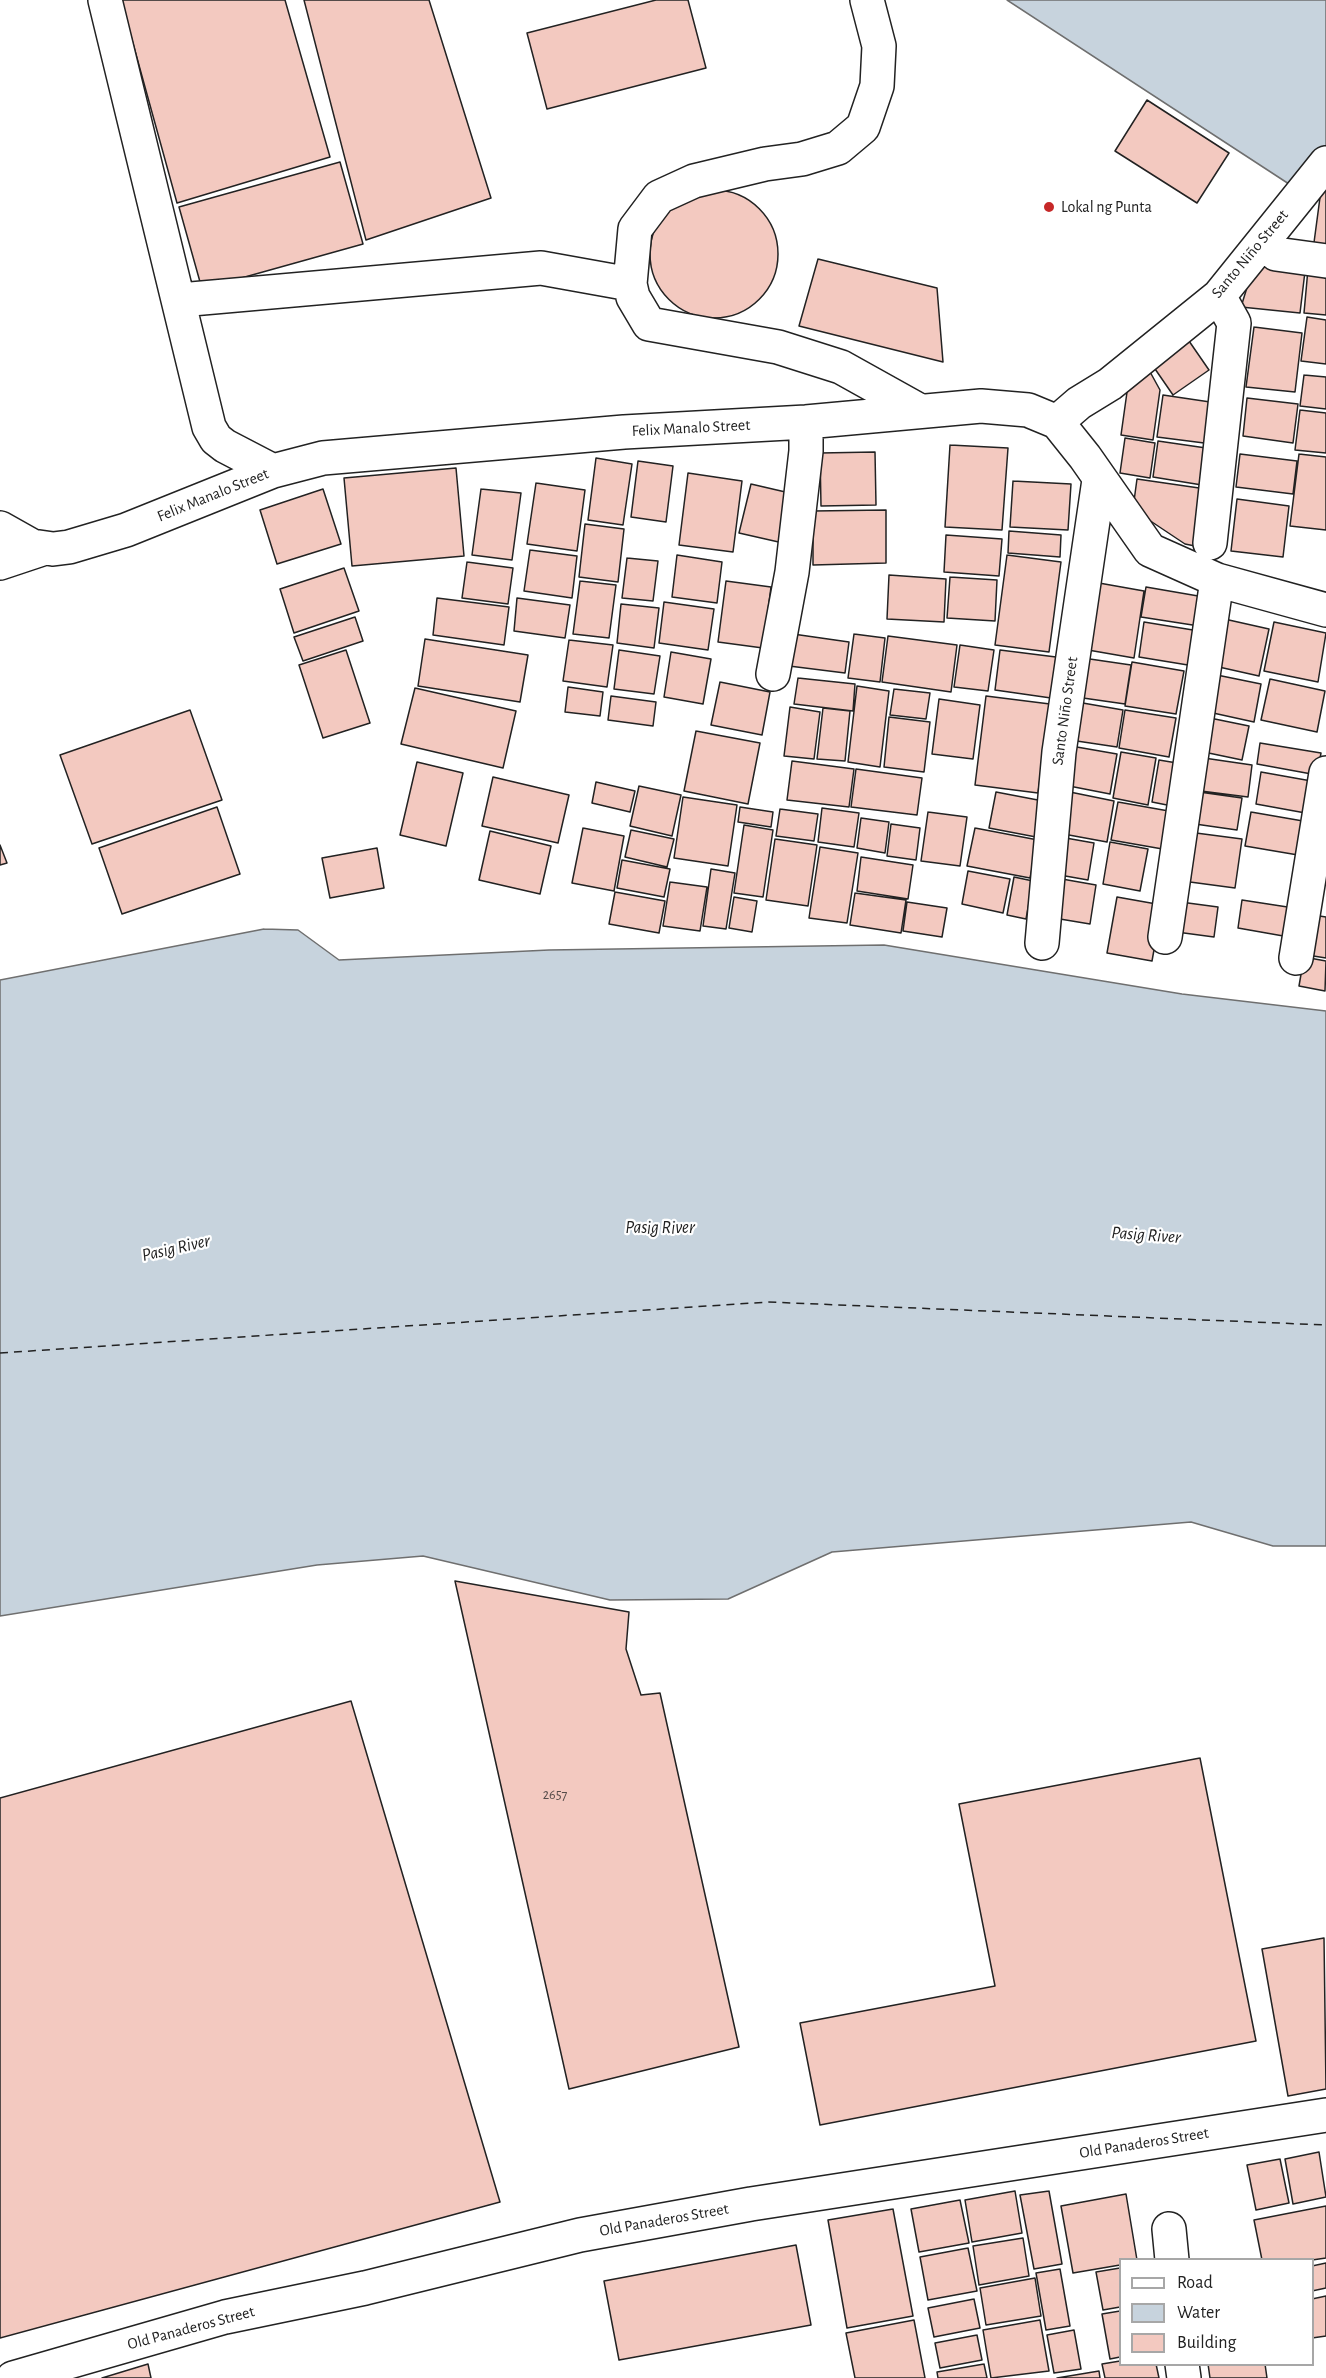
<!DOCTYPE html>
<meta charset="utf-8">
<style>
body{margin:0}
#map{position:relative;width:1326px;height:2378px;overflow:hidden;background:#fff;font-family:"Alegreya Sans",sans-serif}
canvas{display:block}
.legend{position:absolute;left:1119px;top:2258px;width:195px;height:108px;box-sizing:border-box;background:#fff;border:2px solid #a7a7a7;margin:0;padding:8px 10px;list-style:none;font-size:18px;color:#222}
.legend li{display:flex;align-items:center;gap:12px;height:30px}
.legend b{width:30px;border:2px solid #a7a7a7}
</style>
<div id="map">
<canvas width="1326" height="2378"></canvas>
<ul class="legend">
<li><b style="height:8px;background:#fff"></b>Road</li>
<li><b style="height:16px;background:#c7d3dd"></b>Water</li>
<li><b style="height:16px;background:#f3c9c0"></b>Building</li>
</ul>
</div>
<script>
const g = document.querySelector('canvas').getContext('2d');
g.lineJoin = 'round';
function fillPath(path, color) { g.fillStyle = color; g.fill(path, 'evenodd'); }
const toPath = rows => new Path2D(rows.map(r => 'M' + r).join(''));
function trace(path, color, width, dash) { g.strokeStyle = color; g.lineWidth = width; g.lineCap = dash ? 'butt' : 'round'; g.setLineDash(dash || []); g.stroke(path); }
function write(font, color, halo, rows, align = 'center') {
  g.font = font + ' "Alegreya Sans",sans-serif'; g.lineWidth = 4.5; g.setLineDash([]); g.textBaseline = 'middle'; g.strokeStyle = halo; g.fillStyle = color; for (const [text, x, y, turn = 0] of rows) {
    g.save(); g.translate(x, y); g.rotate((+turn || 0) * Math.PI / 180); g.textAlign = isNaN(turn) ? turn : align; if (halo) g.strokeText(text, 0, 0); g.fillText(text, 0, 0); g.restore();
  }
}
const water = toPath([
 [1007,0,1326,0,1326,190,1289,184,1007,0],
 [264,929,298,930,339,960,549,950,884,945,1182,994,1326,1011,1326,1546,1273,1546,1191,1522,832,1552,728,1599,610,1600,423,1556,317,1565,0,1616,0,980,264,929]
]);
fillPath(water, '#c7d3dd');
trace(water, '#6f6f6f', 1.5);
trace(toPath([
 [0,1353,768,1302,1326,1325]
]), '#222', 1.5, [8, 6]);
const building = toPath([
 [121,0,285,0,330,157,177,203,121,0],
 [304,0,429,0,491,198,366,240,304,0],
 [656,0,688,0,706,68,547,109,527,33,656,0],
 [1147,100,1229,153,1197,203,1115,151,1147,100],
 [340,162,363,244,202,289,179,207,340,162],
 '650 254a64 64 0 1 1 128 0a64 64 0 1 1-128 0Z',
 [1321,190,1326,191,1326,252,1313,250,1321,190],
 [1262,257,1306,263,1300,313,1241,307,1249,281,1262,257],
 [818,259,937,288,943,362,799,326,818,259],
 [1308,269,1326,271,1326,315,1304,313,1308,269],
 [1307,317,1326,320,1326,364,1301,361,1307,317],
 [1254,327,1302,333,1295,392,1246,387,1254,327],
 [1189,341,1209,370,1173,395,1153,366,1189,341],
 [1149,370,1160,390,1153,440,1121,435,1128,385,1149,370],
 [1304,375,1326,377,1326,409,1300,406,1304,375],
 [1163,395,1217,403,1212,444,1157,437,1163,395],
 [1247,398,1298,404,1293,443,1243,436,1247,398],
 [1300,410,1326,413,1326,453,1295,450,1300,410],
 [1125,438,1155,443,1150,478,1120,473,1125,438],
 [1158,441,1213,449,1208,486,1153,477,1158,441],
 [950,445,1008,448,1002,530,945,527,950,445],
 [875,452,876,505,821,506,820,453,875,452],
 [1240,454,1297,461,1293,494,1236,487,1240,454],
 [1299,454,1326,457,1326,530,1290,526,1299,454],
 [596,458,632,464,623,525,588,520,596,458],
 [638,461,673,466,666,522,631,517,638,461],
 [456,468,464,556,352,566,344,478,456,468],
 [688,473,742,481,733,552,679,545,688,473],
 [1137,479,1213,490,1205,548,1185,544,1146,518,1134,501,1137,479],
 [1013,481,1071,484,1068,530,1010,527,1013,481],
 [536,483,585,490,577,551,527,544,536,483],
 [751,484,794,494,783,543,739,533,751,484],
 [323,489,341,544,277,564,260,510,323,489],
 [481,489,521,493,512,560,472,555,481,489],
 [1237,499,1289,506,1283,557,1231,551,1237,499],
 [886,510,886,563,813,565,813,511,886,510],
 [585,524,624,529,618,582,579,577,585,524],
 [1009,531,1061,535,1060,557,1008,553,1009,531],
 [946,535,1002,539,999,576,944,572,946,535],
 [530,550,577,556,572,598,524,591,530,550],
 [677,555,722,562,717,603,672,597,677,555],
 [1007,555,1061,562,1049,652,995,645,1007,555],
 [627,558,658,561,653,601,622,598,627,558],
 [467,562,513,568,508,604,462,598,467,562],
 [344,568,359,611,294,633,280,589,344,568],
 [889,575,946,579,944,622,887,619,889,575],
 [950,577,997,580,995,621,947,618,950,577],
 [580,581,616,585,609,638,573,634,580,581],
 [726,581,771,587,763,648,718,642,726,581],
 [1099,583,1144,591,1134,658,1088,650,1099,583],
 [1146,587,1204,597,1199,626,1141,617,1146,587],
 [437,598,509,607,504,645,433,635,437,598],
 [517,598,570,605,565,638,514,631,517,598],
 [664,602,714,609,708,650,659,643,664,602],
 [621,604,659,608,654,648,617,643,621,604],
 [355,617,363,641,303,661,294,637,355,617],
 [1220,618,1269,629,1259,676,1210,665,1220,618],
 [1144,622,1199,631,1194,666,1139,657,1144,622],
 [1274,622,1326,633,1318,682,1264,671,1274,622],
 [793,634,849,642,845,673,789,666,793,634],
 [854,634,885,638,880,682,848,678,854,634],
 [888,636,957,645,951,692,882,682,888,636],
 [425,639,528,655,520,702,418,686,425,639],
 [569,640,613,645,607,687,563,681,569,640],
 [960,645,994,650,988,691,954,687,960,645],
 [346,650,370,723,323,738,299,665,346,650],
 [619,650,660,656,654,694,614,689,619,650],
 [1000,650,1056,657,1051,698,995,690,1000,650],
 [671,652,711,659,703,704,664,697,671,652],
 [1083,658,1131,665,1125,704,1076,697,1083,658],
 [1132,662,1184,671,1176,714,1125,706,1132,662],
 [1212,674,1261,684,1254,722,1204,711,1212,674],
 [798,678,855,684,853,711,794,704,798,678],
 [1270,679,1325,691,1317,732,1261,720,1270,679],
 [720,682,770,692,762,735,711,725,720,682],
 [857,686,889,691,880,767,848,762,857,686],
 [568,687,603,692,600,716,565,712,568,687],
 [415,688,516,711,503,768,401,744,415,688],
 [894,689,930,693,926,719,890,715,894,689],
 [611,696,656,702,653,726,608,720,611,696],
 [986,696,1050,704,1038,793,975,785,986,696],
 [939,699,980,705,973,759,932,754,939,699],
 [1077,702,1123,710,1117,747,1070,740,1077,702],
 [790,707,820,712,814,759,784,756,790,707],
 [823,708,850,711,845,761,817,759,823,708],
 [190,710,222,800,92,844,60,755,190,710],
 [1125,710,1176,718,1169,757,1119,748,1125,710],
 [889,717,930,722,924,772,884,767,889,717],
 [1205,717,1249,726,1242,760,1199,751,1205,717],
 [696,731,760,743,748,804,684,791,696,731],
 [1260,743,1321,753,1317,775,1257,764,1260,743],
 [1071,746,1117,754,1110,794,1064,785,1071,746],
 [1121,752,1156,758,1148,805,1113,798,1121,752],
 [1197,757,1252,765,1248,797,1193,790,1197,757],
 [1159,760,1189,765,1182,808,1152,802,1159,760],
 [792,761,854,769,849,807,787,800,792,761],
 [417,762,463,773,446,846,400,835,417,762],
 [856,769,922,778,917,815,851,807,856,769],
 [1261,772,1317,782,1311,814,1256,804,1261,772],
 [493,777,569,795,558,843,482,826,493,777],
 [596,782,635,791,630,812,592,803,596,782],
 [639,786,681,795,672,836,630,826,639,786],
 [1065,791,1114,801,1107,842,1058,833,1065,791],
 [1192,791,1242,798,1237,830,1188,823,1192,791],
 [996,792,1043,801,1036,837,989,828,996,792],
 [683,797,737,805,728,866,674,858,683,797],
 [1118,802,1180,813,1174,851,1111,840,1118,802],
 [217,807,240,874,122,914,99,848,217,807],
 [740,807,773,812,771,827,738,822,740,807],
 [822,808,859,813,854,847,818,842,822,808],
 [780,809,818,814,814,841,776,836,780,809],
 [928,812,967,817,960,866,921,861,928,812],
 [1251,812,1303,821,1298,855,1245,846,1251,812],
 [861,818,889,822,885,853,857,848,861,818],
 [891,824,920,828,916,860,887,856,891,824],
 [744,825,773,830,763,897,734,893,744,825],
 [583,828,624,836,614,891,572,883,583,828],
 [975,828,1038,840,1030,878,967,866,975,828],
 [631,830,674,839,667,867,625,857,631,830],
 [490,831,551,846,540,894,479,880,490,831],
 [1196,833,1242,839,1235,888,1190,882,1196,833],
 [1060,837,1094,843,1088,880,1054,874,1060,837],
 [775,839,817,845,808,906,766,900,775,839],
 [1110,842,1148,849,1140,891,1103,884,1110,842],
 [0,845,7,863,0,865,0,845],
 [820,847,858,853,847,923,809,918,820,847],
 [377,848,384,888,330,898,322,858,377,848],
 [861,857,913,865,908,899,857,891,861,857],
 [622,860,670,869,664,897,617,888,622,860],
 [711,869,735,873,726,929,703,926,711,869],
 [968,871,1010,879,1003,913,962,904,968,871],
 [1014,877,1033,881,1026,919,1007,915,1014,877],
 [1062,879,1096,885,1090,924,1054,918,1062,879],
 [670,882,707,887,700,931,663,926,670,882],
 [615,892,665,901,659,933,609,924,615,892],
 [855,893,906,900,901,933,850,925,855,893],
 [734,897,757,901,752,932,729,928,734,897],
 [1117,897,1162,905,1152,961,1107,953,1117,897],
 [1242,900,1294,908,1289,937,1238,928,1242,900],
 [1173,901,1218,907,1214,937,1169,931,1173,901],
 [907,902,947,908,942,937,903,931,907,902],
 [1307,914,1326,917,1326,958,1301,954,1307,914],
 [1304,957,1326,961,1325,991,1299,986,1304,957],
 [455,1581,629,1612,626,1649,641,1695,660,1693,739,2047,569,2089,455,1581],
 [351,1701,500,2202,0,2338,0,1798,351,1701],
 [1200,1758,1256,2041,820,2125,800,2023,995,1986,959,1804,1200,1758],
 [1324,1938,1326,2089,1288,2096,1262,1949,1324,1938],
 [1319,2152,1326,2197,1293,2204,1285,2159,1319,2152],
 [1280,2159,1289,2203,1256,2210,1247,2165,1280,2159],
 [1015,2191,1022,2233,972,2242,965,2200,1015,2191],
 [1049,2191,1062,2264,1034,2269,1020,2195,1049,2191],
 [1126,2194,1137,2260,1120,2260,1120,2265,1073,2273,1061,2206,1126,2194],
 [960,2200,969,2243,919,2252,911,2209,960,2200],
 [1326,2206,1326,2258,1312,2260,1262,2260,1254,2220,1326,2206],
 [893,2209,913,2316,847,2328,828,2220,893,2209],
 [1023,2238,1029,2276,979,2285,973,2246,1023,2238],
 [796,2245,811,2325,619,2360,604,2281,796,2245],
 [968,2248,977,2291,928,2300,920,2257,968,2248],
 [1326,2263,1326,2288,1312,2291,1312,2266,1326,2263],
 [1120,2268,1120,2307,1103,2310,1096,2272,1120,2268],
 [1060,2269,1070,2326,1046,2330,1036,2273,1060,2269],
 [1035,2278,1041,2316,986,2325,980,2288,1035,2278],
 [1326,2296,1326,2336,1312,2338,1312,2299,1326,2296],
 [974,2299,980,2328,934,2337,928,2308,974,2299],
 [1120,2311,1120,2357,1110,2359,1102,2314,1120,2311],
 [914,2320,925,2378,855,2378,846,2333,914,2320],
 [1040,2320,1049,2371,991,2378,983,2330,1040,2320],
 [1074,2330,1081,2369,1054,2373,1047,2335,1074,2330],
 [977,2335,982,2360,940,2368,935,2343,977,2335],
 [1120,2361,1120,2364,1156,2364,1159,2378,1105,2378,1102,2364,1120,2361],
 [148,2364,151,2378,102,2378,148,2364],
 [984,2364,987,2378,938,2378,937,2372,984,2364],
 [1208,2364,1265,2364,1267,2378,1210,2378,1208,2364],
 [1099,2371,1100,2378,1057,2378,1099,2371]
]);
fillPath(building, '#f3c9c0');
trace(building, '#222', 1.5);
const minor = toPath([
 [105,0,209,427,216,439,225,446,273,471],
 [867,0,879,46,877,86,863,127,838,148,802,159,765,164,694,181,659,197,635,229,630,284,633,297,649,324,778,347,841,367,920,411],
 [1276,254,1326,261],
 [180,300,541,268,630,284],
 [1057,422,1079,403,1110,384,1219,296,1326,163],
 [0,528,32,546,53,549,69,547,126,530,273,471,323,458,624,432,806,422,981,406,1028,410,1057,422,1085,457,1150,550,1217,580,1326,610],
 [1210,543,1234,323,1219,296],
 [0,563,42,549],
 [773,674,792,572,806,451,806,422],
 [1165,937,1217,580],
 [1042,943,1059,752,1099,480],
 [1296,958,1326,773],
 [1169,2229,1172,2260],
 [1182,2364,1184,2378],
 [13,2378,225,2317,365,2288,580,2235,751,2204,1326,2115]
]);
trace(minor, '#222', 36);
trace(minor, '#fff', 33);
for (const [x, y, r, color] of [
 [1049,207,6,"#c62828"]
]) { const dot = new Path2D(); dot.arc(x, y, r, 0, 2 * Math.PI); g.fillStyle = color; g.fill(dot); trace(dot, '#fff', 2); }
write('14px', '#564c4a', null, [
 ["2657",555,1795]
]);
write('16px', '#222', '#fff', [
 ["Lokal ng Punta",1061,207]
], 'left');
write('16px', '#222', '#fff', [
 ["Santo Niño Street",1250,254,-50],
 ["Felix Manalo Street",691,428,-3],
 ["Felix Manalo Street",213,495,-22],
 ["Santo Niño Street",1065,711,-82],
 ["Old Panaderos Street",1144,2143,-9],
 ["Old Panaderos Street",664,2220,-10],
 ["Old Panaderos Street",191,2328,-15]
]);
write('italic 18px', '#222', '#fff', [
 ["Pasig River",660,1228],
 ["Pasig River",1146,1235,4],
 ["Pasig River",176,1248,-13]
]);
</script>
